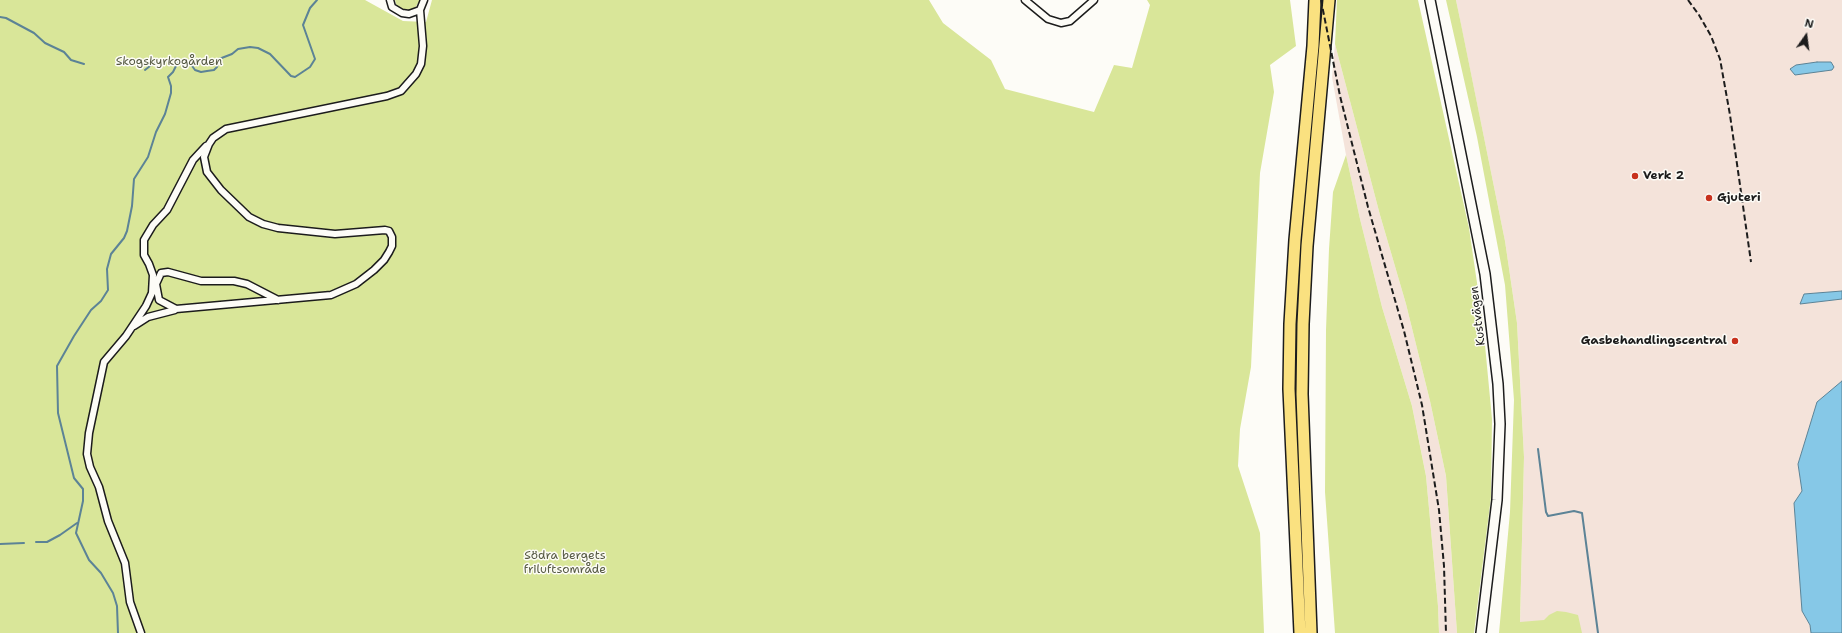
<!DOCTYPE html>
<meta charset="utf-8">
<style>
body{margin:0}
#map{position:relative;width:1842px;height:633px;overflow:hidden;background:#fdfcf7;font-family:"Shantell Sans",sans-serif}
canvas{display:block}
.north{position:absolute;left:1786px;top:16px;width:40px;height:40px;-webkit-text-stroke:3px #fdfcf7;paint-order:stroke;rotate:14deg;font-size:11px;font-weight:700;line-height:16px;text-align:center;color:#1c1c1c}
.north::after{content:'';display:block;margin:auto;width:14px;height:18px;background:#1c1c1c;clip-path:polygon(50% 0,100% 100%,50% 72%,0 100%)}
</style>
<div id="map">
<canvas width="1842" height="633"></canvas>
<div class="north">N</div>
</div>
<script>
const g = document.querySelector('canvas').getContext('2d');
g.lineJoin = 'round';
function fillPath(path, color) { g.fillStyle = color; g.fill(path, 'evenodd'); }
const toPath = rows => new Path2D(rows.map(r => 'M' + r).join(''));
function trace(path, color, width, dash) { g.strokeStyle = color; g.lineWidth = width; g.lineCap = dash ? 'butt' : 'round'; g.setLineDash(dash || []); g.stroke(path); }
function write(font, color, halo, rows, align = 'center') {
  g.font = font + ' "Shantell Sans",sans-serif'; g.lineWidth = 3; g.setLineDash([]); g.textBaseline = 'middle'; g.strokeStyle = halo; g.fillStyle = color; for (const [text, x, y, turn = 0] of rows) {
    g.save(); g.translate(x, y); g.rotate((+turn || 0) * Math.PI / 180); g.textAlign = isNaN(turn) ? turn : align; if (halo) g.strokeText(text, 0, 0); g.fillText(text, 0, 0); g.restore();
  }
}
fillPath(toPath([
 [1456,0,1842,0,1842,291,1804,294,1801,304,1842,299,1842,381,1817,403,1798,464,1802,491,1794,503,1802,611,1810,625,1811,633,1567,633,1520,622,1524,457,1517,323,1505,241],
 [1335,44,1380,215,1406,304,1430,401,1446,476,1457,633,1439,633,1438,606,1426,476,1412,406,1382,307,1360,219,1346,155,1332,77]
]), '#f4e3da');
fillPath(toPath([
 [0,0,365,0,403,21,426,22,432,0,929,0,943,23,991,60,1005,89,1094,112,1114,65,1132,68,1150,5,1147,0,1290,0,1296,46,1270,65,1274,92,1260,173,1251,367,1240,429,1238,466,1260,533,1264,633,0,633],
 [395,0,420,0,415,8,411,10,404,10,397,7],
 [1337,0,1418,0,1469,228,1483,324,1492,419,1491,497,1474,633,1457,633,1446,476,1430,401,1406,304,1380,215,1335,44],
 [1446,0,1456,0,1461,24,1505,241,1517,323,1524,457,1520,622,1544,620,1549,615,1557,611,1566,612,1578,615,1582,633,1499,633,1510,512,1514,400,1505,285,1477,137],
 [1346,155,1360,219,1382,307,1412,406,1426,476,1438,606,1439,633,1335,633,1325,492,1326,330,1329,249,1333,192]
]), '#d9e699');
const water = toPath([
 [1817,62,1831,62,1834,67,1832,70,1795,75,1790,69,1796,65,1817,62],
 [1842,291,1842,299,1800,304,1804,294,1842,291],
 [1842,381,1842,633,1811,633,1810,625,1802,611,1794,503,1802,491,1798,464,1817,402,1842,381]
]);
fillPath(water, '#86c8e7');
trace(water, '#5c8396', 1);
trace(toPath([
 [0,17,6,18,34,33,45,43,64,52,71,60,84,64],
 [145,70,155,62,174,59,190,63,195,70,201,72,207,71,214,70,217,67,219,59,232,54,238,49,250,47,258,48,270,54,291,76,295,77,310,67,315,59,303,25,310,8,317,0],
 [1538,449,1546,512,1548,516,1574,511,1582,513,1598,633],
 [36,542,47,542,60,535,77,523],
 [0,544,24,543],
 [118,633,117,606,113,593,101,573,89,560,76,533,83,501,83,489,74,478,58,413,57,366,74,336,91,310,101,301,108,290,107,269,111,254,124,238,127,231,132,206,134,179,148,157,156,132,165,114,171,93,171,86,168,77,173,72,179,60]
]), '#5c8396', 2);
const street = toPath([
 [390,0,392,7,402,13,409,14,420,10,424,0],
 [1025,0,1048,19,1061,23,1070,21,1094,0],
 [278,300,247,284,234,281,201,281,168,272,161,273,156,284,159,300,176,309,331,295,356,284,374,270,384,260,389,252,392,246,392,237,389,231,385,230,335,234,278,228,263,224,249,217,221,190,207,172,204,157,209,144,213,138,226,129,387,96,401,91,416,74,421,64,423,46,420,10],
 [134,326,148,317,175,310],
 [141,633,130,602,125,563,108,521,99,487,90,467,87,454,89,433,104,362,126,336,146,306,152,293,153,275,149,264,144,255,144,240,153,225,167,210,193,160,206,146]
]);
const secondary = toPath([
 [1430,0,1485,274,1498,384,1500,424,1497,500,1481,633]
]);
const highway = toPath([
 [1300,633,1289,389,1290,324,1295,240,1313,46,1315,0],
 [1311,633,1302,394,1303,324,1307,246,1329,0]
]);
trace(street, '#1c1c1c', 9);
trace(secondary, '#1c1c1c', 12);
trace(highway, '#1c1c1c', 14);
trace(street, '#fdfcf7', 6);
trace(secondary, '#fdfcf7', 9);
trace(highway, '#fae180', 11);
trace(toPath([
 [1321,0,1340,96,1368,207,1404,331,1422,405,1439,510,1444,566,1446,633],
 [1688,0,1699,15,1711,36,1720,59,1730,115,1751,262]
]), '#1c1c1c', 2, [6, 3]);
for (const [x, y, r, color] of [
 [1635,176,4,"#c8321e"],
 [1709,198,4,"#c8321e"],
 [1735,341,4,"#c8321e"]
]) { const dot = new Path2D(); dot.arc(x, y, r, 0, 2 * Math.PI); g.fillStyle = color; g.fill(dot); trace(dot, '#fdfcf7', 1.5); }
write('12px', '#555942', '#fdfcf7', [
 ["Skogskyrkogården",169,62],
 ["Södra bergets",565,556],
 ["friluftsområde",565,570]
]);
write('bold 12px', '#1c1c1c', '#fdfcf7', [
 ["Verk 2",1643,176],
 ["Gjuteri",1717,198],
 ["Gasbehandlingscentral",1727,341,"right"]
], 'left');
write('12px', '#1c1c1c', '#fdfcf7', [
 ["Kustvägen",1478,316,-97]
]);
</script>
